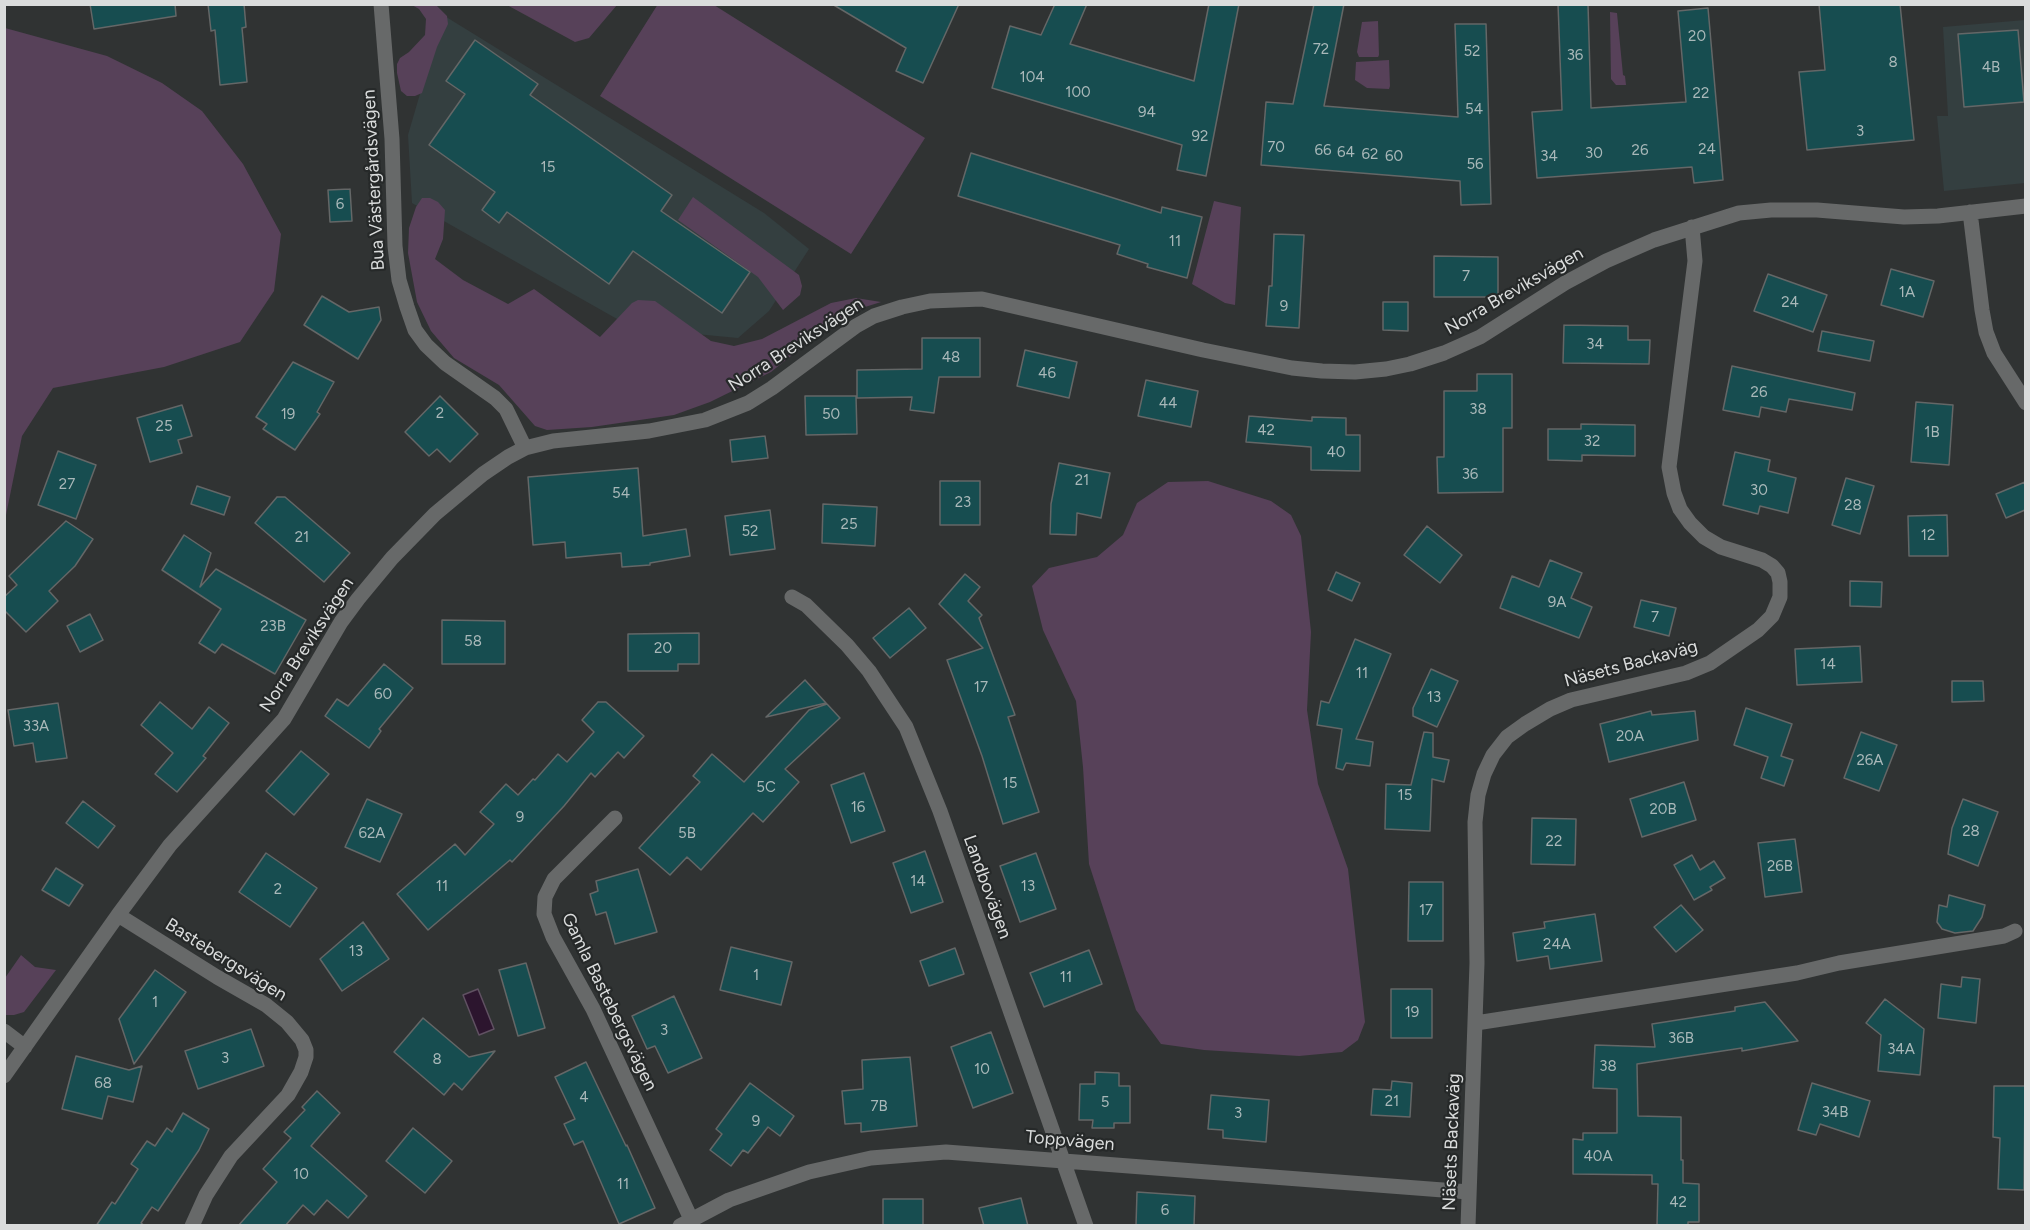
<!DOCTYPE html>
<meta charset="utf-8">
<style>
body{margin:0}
#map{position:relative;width:2030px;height:1230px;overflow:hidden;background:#303333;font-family:Figtree,sans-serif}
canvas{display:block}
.frame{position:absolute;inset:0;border:6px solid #dadcdc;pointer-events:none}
</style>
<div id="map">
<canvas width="2030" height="1230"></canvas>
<div class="frame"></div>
</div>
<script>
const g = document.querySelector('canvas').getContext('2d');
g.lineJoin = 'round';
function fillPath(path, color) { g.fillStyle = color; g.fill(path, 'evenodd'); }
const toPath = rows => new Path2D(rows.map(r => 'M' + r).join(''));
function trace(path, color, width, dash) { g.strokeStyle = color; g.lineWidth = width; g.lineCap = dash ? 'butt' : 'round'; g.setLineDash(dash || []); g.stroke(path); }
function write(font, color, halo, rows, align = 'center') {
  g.font = font + ' Figtree,sans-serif'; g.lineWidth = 4.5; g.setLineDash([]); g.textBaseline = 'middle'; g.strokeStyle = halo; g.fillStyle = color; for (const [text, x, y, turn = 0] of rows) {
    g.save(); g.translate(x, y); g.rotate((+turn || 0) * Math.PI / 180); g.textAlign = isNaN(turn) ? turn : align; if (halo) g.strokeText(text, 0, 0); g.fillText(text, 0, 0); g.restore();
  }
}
fillPath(toPath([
 [443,15,764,213,809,249,769,311,738,338,633,328,412,203,408,135],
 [2025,20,2025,183,1944,191,1937,116,1948,116,1943,27]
]), '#343f40');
fillPath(toPath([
 [658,4,714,5,925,138,851,254,600,96],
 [412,5,436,5,447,16,448,24,437,47,422,93,415,96,407,96,401,91,397,73,397,64,400,58,409,52,425,35,426,19,419,9],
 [507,5,617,5,589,38,575,42],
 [1610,12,1617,13,1623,75,1625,76,1626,85,1616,85,1611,79],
 [1378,21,1379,55,1378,57,1359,57,1357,52,1362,22],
 [5,28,107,56,162,83,202,111,243,164,281,234,274,291,240,342,164,367,53,388,22,436,5,520],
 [1389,60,1390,86,1389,89,1367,88,1355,80,1356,62],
 [693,197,799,275,802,286,800,295,783,310,758,277,678,220],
 [422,198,430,198,438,202,445,210,443,239,435,259,463,280,508,304,534,289,600,337,632,303,638,300,655,301,711,341,734,346,762,339,831,303,856,298,881,302,865,307,822,331,771,372,710,402,674,415,592,427,547,430,535,426,499,385,454,358,431,331,417,302,408,253,409,228,416,207],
 [1214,201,1241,207,1235,305,1225,303,1192,284],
 [1208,481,1271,501,1291,515,1301,536,1311,632,1307,710,1318,784,1348,869,1365,1022,1358,1040,1342,1052,1299,1056,1204,1050,1161,1044,1136,1010,1089,864,1083,767,1076,701,1043,630,1032,586,1049,568,1097,557,1123,535,1137,503,1168,482],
 [21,955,35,967,56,970,24,1012,14,1015,5,1015,5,978]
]), '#574159');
const water = toPath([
 [478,989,494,1029,479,1035,463,995,478,989]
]);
fillPath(water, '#2c152e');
trace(water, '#605162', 1.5);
const building = toPath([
 [90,4,175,4,176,16,94,29,90,4],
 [208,4,244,4,246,27,242,28,247,82,220,85,215,30,211,31,208,4],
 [832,4,959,4,923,83,896,71,906,48,832,4],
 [1055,4,1087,4,1070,44,1194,81,1209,4,1239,4,1206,176,1177,170,1182,145,992,88,1010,26,1041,35,1055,4],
 [1314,4,1344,4,1324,106,1458,117,1455,24,1486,24,1491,204,1461,205,1460,181,1261,165,1266,102,1293,104,1314,4],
 [1558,4,1588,4,1591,108,1686,102,1678,11,1708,8,1723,180,1694,183,1692,167,1537,178,1532,112,1562,110,1558,4],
 [1819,4,1900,4,1914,140,1807,150,1799,72,1825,70,1819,4],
 [2018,30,2024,102,1964,107,1958,34,2018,30],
 [475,40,538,84,530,95,672,195,661,211,750,272,722,313,633,251,609,284,507,212,499,223,482,210,495,192,429,145,465,94,446,81,475,40],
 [971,153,1161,213,1162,207,1202,217,1187,278,1147,267,1148,264,1117,254,1120,245,958,196,971,153],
 [350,189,352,221,330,222,328,190,350,189],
 [1274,234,1304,235,1299,328,1266,326,1269,286,1272,286,1274,234],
 [1434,256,1498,257,1498,297,1434,297,1434,256],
 [1891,269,1934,281,1923,317,1881,305,1891,269],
 [1768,274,1827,295,1813,332,1754,311,1768,274],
 [322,296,349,312,379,307,381,320,358,359,304,325,322,296],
 [1383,302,1408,302,1408,331,1383,330,1383,302],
 [1564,325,1628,326,1628,340,1650,340,1649,364,1563,363,1564,325],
 [1822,331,1874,341,1870,361,1818,351,1822,331],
 [922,338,980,338,980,377,939,377,934,413,910,410,912,397,857,398,857,370,922,369,922,338],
 [1025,350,1077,362,1069,398,1017,386,1025,350],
 [293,362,334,382,317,412,320,414,295,450,263,429,267,424,256,417,293,362],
 [1732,366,1855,393,1852,410,1789,399,1786,412,1761,407,1759,417,1723,410,1732,366],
 [1477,374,1512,374,1512,428,1503,428,1503,492,1438,493,1437,457,1444,457,1444,391,1477,391,1477,374],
 [1146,380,1198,391,1191,427,1138,416,1146,380],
 [440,396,478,434,450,462,437,449,429,456,405,432,440,396],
 [805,396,856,396,857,434,806,435,805,396],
 [1916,402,1953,405,1949,465,1911,462,1916,402],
 [182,405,192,436,178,440,182,453,150,462,137,418,182,405],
 [1249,416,1312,421,1312,417,1346,418,1346,435,1360,435,1360,471,1311,470,1311,447,1246,442,1249,416],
 [1581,424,1635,425,1635,456,1582,455,1582,461,1548,460,1548,429,1581,429,1581,424],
 [765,436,768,458,732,462,730,440,765,436],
 [58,451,96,465,76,519,38,505,58,451],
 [1735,452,1770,460,1768,471,1796,478,1788,513,1760,506,1758,514,1723,505,1735,452],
 [1059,463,1110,473,1101,518,1077,513,1076,535,1050,534,1051,504,1059,463],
 [638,468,643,536,686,529,690,556,650,563,650,565,622,567,621,553,566,558,565,542,533,545,528,477,638,468],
 [1846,478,1874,486,1860,534,1832,525,1846,478],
 [940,481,980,481,980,525,940,525,940,481],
 [2025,482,2025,510,2006,518,1996,494,2025,482],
 [197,486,230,497,224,515,191,504,197,486],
 [277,497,285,497,350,553,324,582,255,523,277,497],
 [823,504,877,507,875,546,822,543,823,504],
 [770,510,775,549,730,555,725,516,770,510],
 [1947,515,1948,556,1909,556,1908,516,1947,515],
 [66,521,93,539,75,566,49,591,58,601,26,632,4,610,4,597,17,585,9,576,66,521],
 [1427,526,1462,555,1440,583,1404,555,1427,526],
 [184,535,211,553,200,587,216,569,306,620,275,674,222,644,215,653,199,643,221,609,162,570,184,535],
 [1550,560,1582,573,1571,598,1592,607,1579,638,1500,608,1512,576,1539,587,1550,560],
 [1336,572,1360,583,1352,601,1328,590,1336,572],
 [965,574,980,587,968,601,982,615,979,618,1015,715,1008,717,1039,812,1003,824,982,756,947,660,983,648,939,604,965,574],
 [1850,581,1882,582,1881,607,1850,606,1850,581],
 [1641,600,1676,608,1669,636,1634,627,1641,600],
 [909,608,926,628,890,658,873,638,909,608],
 [90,614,103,640,80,652,67,626,90,614],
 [442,620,505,621,505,664,442,664,442,620],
 [699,633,699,664,678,664,678,671,628,671,628,634,699,633],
 [1355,639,1391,654,1356,739,1373,742,1370,766,1346,763,1343,770,1336,768,1342,729,1317,725,1321,701,1329,703,1355,639],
 [1860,646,1862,682,1797,685,1795,649,1860,646],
 [384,664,413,688,379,729,381,731,369,748,325,716,337,699,348,706,384,664],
 [1431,669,1458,681,1437,727,1413,716,1413,708,1431,669],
 [805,680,826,703,766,717,805,680],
 [1952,681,1983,681,1984,701,1952,702,1952,681],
 [160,702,192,729,209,707,229,723,203,756,206,758,177,792,155,774,173,753,141,725,160,702],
 [598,702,606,702,644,736,624,758,618,752,595,777,591,773,564,806,512,862,510,860,428,930,397,894,455,844,465,855,494,824,480,812,506,784,518,795,533,779,535,780,558,754,567,762,594,732,582,720,598,702],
 [58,703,67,758,36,762,33,743,14,746,8,710,58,703],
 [827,704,840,718,785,769,799,782,763,822,753,813,701,870,687,857,670,875,639,848,700,782,693,776,712,754,744,782,809,710,827,704],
 [1746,708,1792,724,1781,756,1793,760,1784,786,1761,778,1768,757,1734,745,1746,708],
 [1651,711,1652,715,1695,711,1698,740,1609,762,1600,724,1651,711],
 [1424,732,1433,733,1433,757,1449,760,1444,782,1432,779,1430,831,1385,829,1386,784,1411,785,1424,732],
 [1861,732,1897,745,1879,791,1844,778,1861,732],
 [301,751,329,774,294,815,266,791,301,751],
 [864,773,885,831,851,843,831,785,864,773],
 [1684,782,1696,820,1642,837,1630,799,1684,782],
 [367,799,402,814,380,862,345,847,367,799],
 [1963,799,1998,812,1978,866,1948,854,1952,828,1963,799],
 [83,801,115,826,98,848,66,823,83,801],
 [1532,818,1576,819,1575,865,1531,864,1532,818],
 [1795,839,1802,892,1765,897,1758,843,1795,839],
 [925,851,943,902,911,913,893,863,925,851],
 [266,853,317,888,290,927,239,892,266,853],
 [1036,853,1056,909,1020,922,1000,866,1036,853],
 [1692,855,1700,870,1714,861,1725,878,1710,887,1712,890,1694,900,1674,865,1692,855],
 [56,868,83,885,69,906,42,890,56,868],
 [638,869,657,932,615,944,606,912,596,915,590,894,598,891,596,881,638,869],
 [1409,882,1443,882,1443,941,1408,941,1409,882],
 [1949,895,1985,905,1982,917,1973,931,1955,933,1942,929,1937,922,1939,905,1947,907,1949,895],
 [1681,905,1703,930,1676,952,1654,927,1681,905],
 [1595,914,1602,961,1550,969,1548,956,1517,961,1513,933,1545,928,1544,922,1595,914],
 [363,922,389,959,342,991,320,959,363,922],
 [731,947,792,962,781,1005,720,990,731,947],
 [955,948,964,974,929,986,920,961,955,948],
 [1089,950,1102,984,1044,1007,1030,973,1089,950],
 [526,963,545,1028,518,1036,499,970,526,963],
 [155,970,186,992,134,1064,119,1019,155,970],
 [1962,977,1980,979,1976,1023,1938,1018,1941,984,1961,987,1962,977],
 [1391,989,1432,989,1432,1038,1391,1038,1391,989],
 [674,996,702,1058,668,1073,655,1046,647,1049,632,1016,674,996],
 [1885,999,1924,1029,1920,1075,1878,1071,1881,1035,1866,1023,1885,999],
 [1765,1002,1798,1041,1742,1051,1742,1048,1637,1064,1638,1116,1681,1117,1681,1160,1683,1160,1683,1183,1699,1184,1699,1222,1688,1222,1688,1226,1657,1226,1658,1184,1652,1184,1652,1175,1573,1174,1573,1139,1583,1140,1583,1133,1617,1133,1617,1089,1593,1088,1595,1045,1655,1047,1652,1024,1735,1011,1735,1007,1765,1002],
 [423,1018,469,1057,495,1051,462,1090,454,1083,444,1095,394,1052,423,1018],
 [251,1029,264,1066,198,1089,185,1051,251,1029],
 [991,1032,1013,1093,973,1108,951,1047,991,1032],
 [76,1056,129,1070,142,1066,133,1102,108,1096,102,1119,62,1109,76,1056],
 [910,1057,917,1126,861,1132,861,1123,845,1124,842,1091,863,1089,862,1060,910,1057],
 [586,1062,626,1146,627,1145,655,1208,619,1224,583,1141,574,1145,564,1124,575,1119,555,1077,586,1062],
 [1095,1072,1119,1073,1119,1086,1130,1086,1130,1123,1114,1123,1114,1128,1092,1128,1093,1120,1079,1120,1080,1084,1095,1084,1095,1072],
 [1392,1081,1412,1083,1410,1117,1371,1115,1373,1089,1391,1090,1392,1081],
 [750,1083,794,1116,780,1136,768,1127,748,1153,743,1150,731,1166,710,1150,722,1134,716,1129,750,1083],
 [1812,1083,1870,1101,1859,1137,1820,1124,1816,1135,1798,1130,1812,1083],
 [1994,1086,2025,1086,2024,1190,1998,1189,2000,1138,1993,1137,1994,1086],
 [317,1091,340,1113,311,1146,367,1196,348,1218,327,1200,314,1215,303,1205,285,1226,238,1226,277,1182,263,1169,291,1138,284,1132,305,1110,302,1107,317,1091],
 [1211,1095,1269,1100,1266,1142,1223,1138,1223,1130,1208,1129,1211,1095],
 [183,1113,209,1129,199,1150,158,1211,152,1207,141,1223,145,1226,96,1226,112,1202,115,1204,138,1169,131,1164,147,1141,155,1146,167,1128,172,1132,183,1113],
 [413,1128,452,1161,425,1193,386,1161,413,1128],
 [1137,1192,1195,1196,1194,1226,1136,1226,1137,1192],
 [1021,1198,1028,1226,984,1226,979,1208,1021,1198],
 [883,1199,923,1199,923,1226,883,1226,883,1199]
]);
fillPath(building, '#174d50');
trace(building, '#646767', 1.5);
trace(toPath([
 [381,4,392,139,395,246,399,280,407,307,415,330,426,345,445,363,495,398,506,409,525,448],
 [1970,212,1982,310,1986,332,1994,353,2026,403],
 [792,597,806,605,847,645,869,671,906,727,940,811,1086,1226],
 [615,818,554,879,545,897,544,914,553,937,593,1009,691,1219],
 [118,915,217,977,266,1005,287,1022,302,1040,306,1050,306,1057,301,1072,288,1095,231,1156,206,1195,192,1226],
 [1476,1023,1797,973,1839,963,2004,936,2015,931],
 [4,1031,25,1047],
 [4,1076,118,915,170,845,284,719,341,622,358,599,392,558,435,514,483,474,508,457,525,448,553,441,649,431,705,420,748,403,772,388,856,326,874,316,902,307,930,301,982,299,1203,350,1292,368,1322,371,1355,372,1386,369,1410,364,1444,353,1480,337,1565,283,1606,261,1654,240,1739,213,1771,210,1817,210,1904,217,1938,216,2026,206],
 [680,1226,729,1200,809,1172,871,1158,946,1152,1469,1192],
 [1468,1226,1477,963,1475,822,1478,795,1484,774,1493,755,1507,737,1525,724,1550,709,1571,700,1686,673,1710,663,1758,630,1772,616,1780,597,1780,582,1778,573,1772,566,1762,560,1721,547,1704,537,1690,523,1680,509,1674,493,1669,467,1695,261,1692,227]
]), '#676969', 15);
write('15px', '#a9b8b9', null, [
 ["20",1697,37],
 ["72",1321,50],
 ["52",1472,52],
 ["36",1575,56],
 ["8",1893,63],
 ["4B",1991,68],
 ["104",1032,78],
 ["100",1078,93],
 ["22",1701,94],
 ["54",1474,110],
 ["94",1147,113],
 ["3",1860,132],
 ["92",1200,137],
 ["70",1276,148],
 ["24",1707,150],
 ["66",1323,151],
 ["26",1640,151],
 ["64",1346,153],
 ["30",1594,154],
 ["62",1370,155],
 ["60",1394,157],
 ["34",1549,157],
 ["56",1475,165],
 ["15",548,168],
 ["6",340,205],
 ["11",1175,242],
 ["7",1466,277],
 ["1A",1907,293],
 ["24",1790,303],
 ["9",1284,307],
 ["34",1595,345],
 ["48",951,358],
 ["46",1047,374],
 ["26",1759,393],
 ["44",1168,404],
 ["38",1478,410],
 ["2",440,414],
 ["19",288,415],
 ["50",831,415],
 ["25",164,427],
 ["42",1266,431],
 ["1B",1932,433],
 ["32",1592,442],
 ["40",1336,453],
 ["36",1470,475],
 ["21",1082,481],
 ["27",67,485],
 ["30",1759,491],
 ["54",621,494],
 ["23",963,503],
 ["28",1853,506],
 ["25",849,525],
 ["52",750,532],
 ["12",1928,536],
 ["21",302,538],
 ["9A",1557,603],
 ["7",1655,618],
 ["23B",273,627],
 ["58",473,642],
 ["20",663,649],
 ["14",1828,665],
 ["11",1362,674],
 ["17",981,688],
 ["60",383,695],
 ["13",1434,698],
 ["33A",36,727],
 ["20A",1630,737],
 ["26A",1870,761],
 ["15",1010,784],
 ["5C",766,788],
 ["15",1405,796],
 ["16",858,808],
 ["20B",1663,810],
 ["9",520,818],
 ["28",1971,832],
 ["62A",372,834],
 ["5B",687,834],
 ["22",1554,842],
 ["26B",1780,867],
 ["14",918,882],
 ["11",442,887],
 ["13",1028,887],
 ["2",278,890],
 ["17",1426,911],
 ["24A",1557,945],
 ["13",356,952],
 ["1",756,976],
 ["11",1066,978],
 ["1",155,1003],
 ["19",1412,1013],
 ["3",664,1031],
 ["36B",1681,1039],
 ["34A",1901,1050],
 ["3",225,1059],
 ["8",437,1060],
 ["38",1608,1067],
 ["10",982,1070],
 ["68",103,1084],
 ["4",584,1098],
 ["21",1392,1102],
 ["5",1105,1103],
 ["7B",879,1107],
 ["34B",1835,1113],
 ["3",1238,1114],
 ["9",756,1122],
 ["40A",1598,1157],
 ["10",301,1175],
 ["11",623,1185],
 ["42",1678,1203],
 ["6",1165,1211]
]);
write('18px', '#dadcdc', '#262929', [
 ["Bua Västergårdsvägen",374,180,-93],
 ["Norra Breviksvägen",1514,291,-30],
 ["Norra Breviksvägen",796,345,-33],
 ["Norra Breviksvägen",307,645,-57],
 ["Näsets Backaväg",1631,664,-15],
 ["Landbovägen",987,887,70],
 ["Bastebergsvägen",226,960,32],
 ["Gamla Bastebergsvägen",609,1002,64],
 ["Toppvägen",1070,1141,5],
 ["Näsets Backaväg",1452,1142,-88]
]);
</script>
